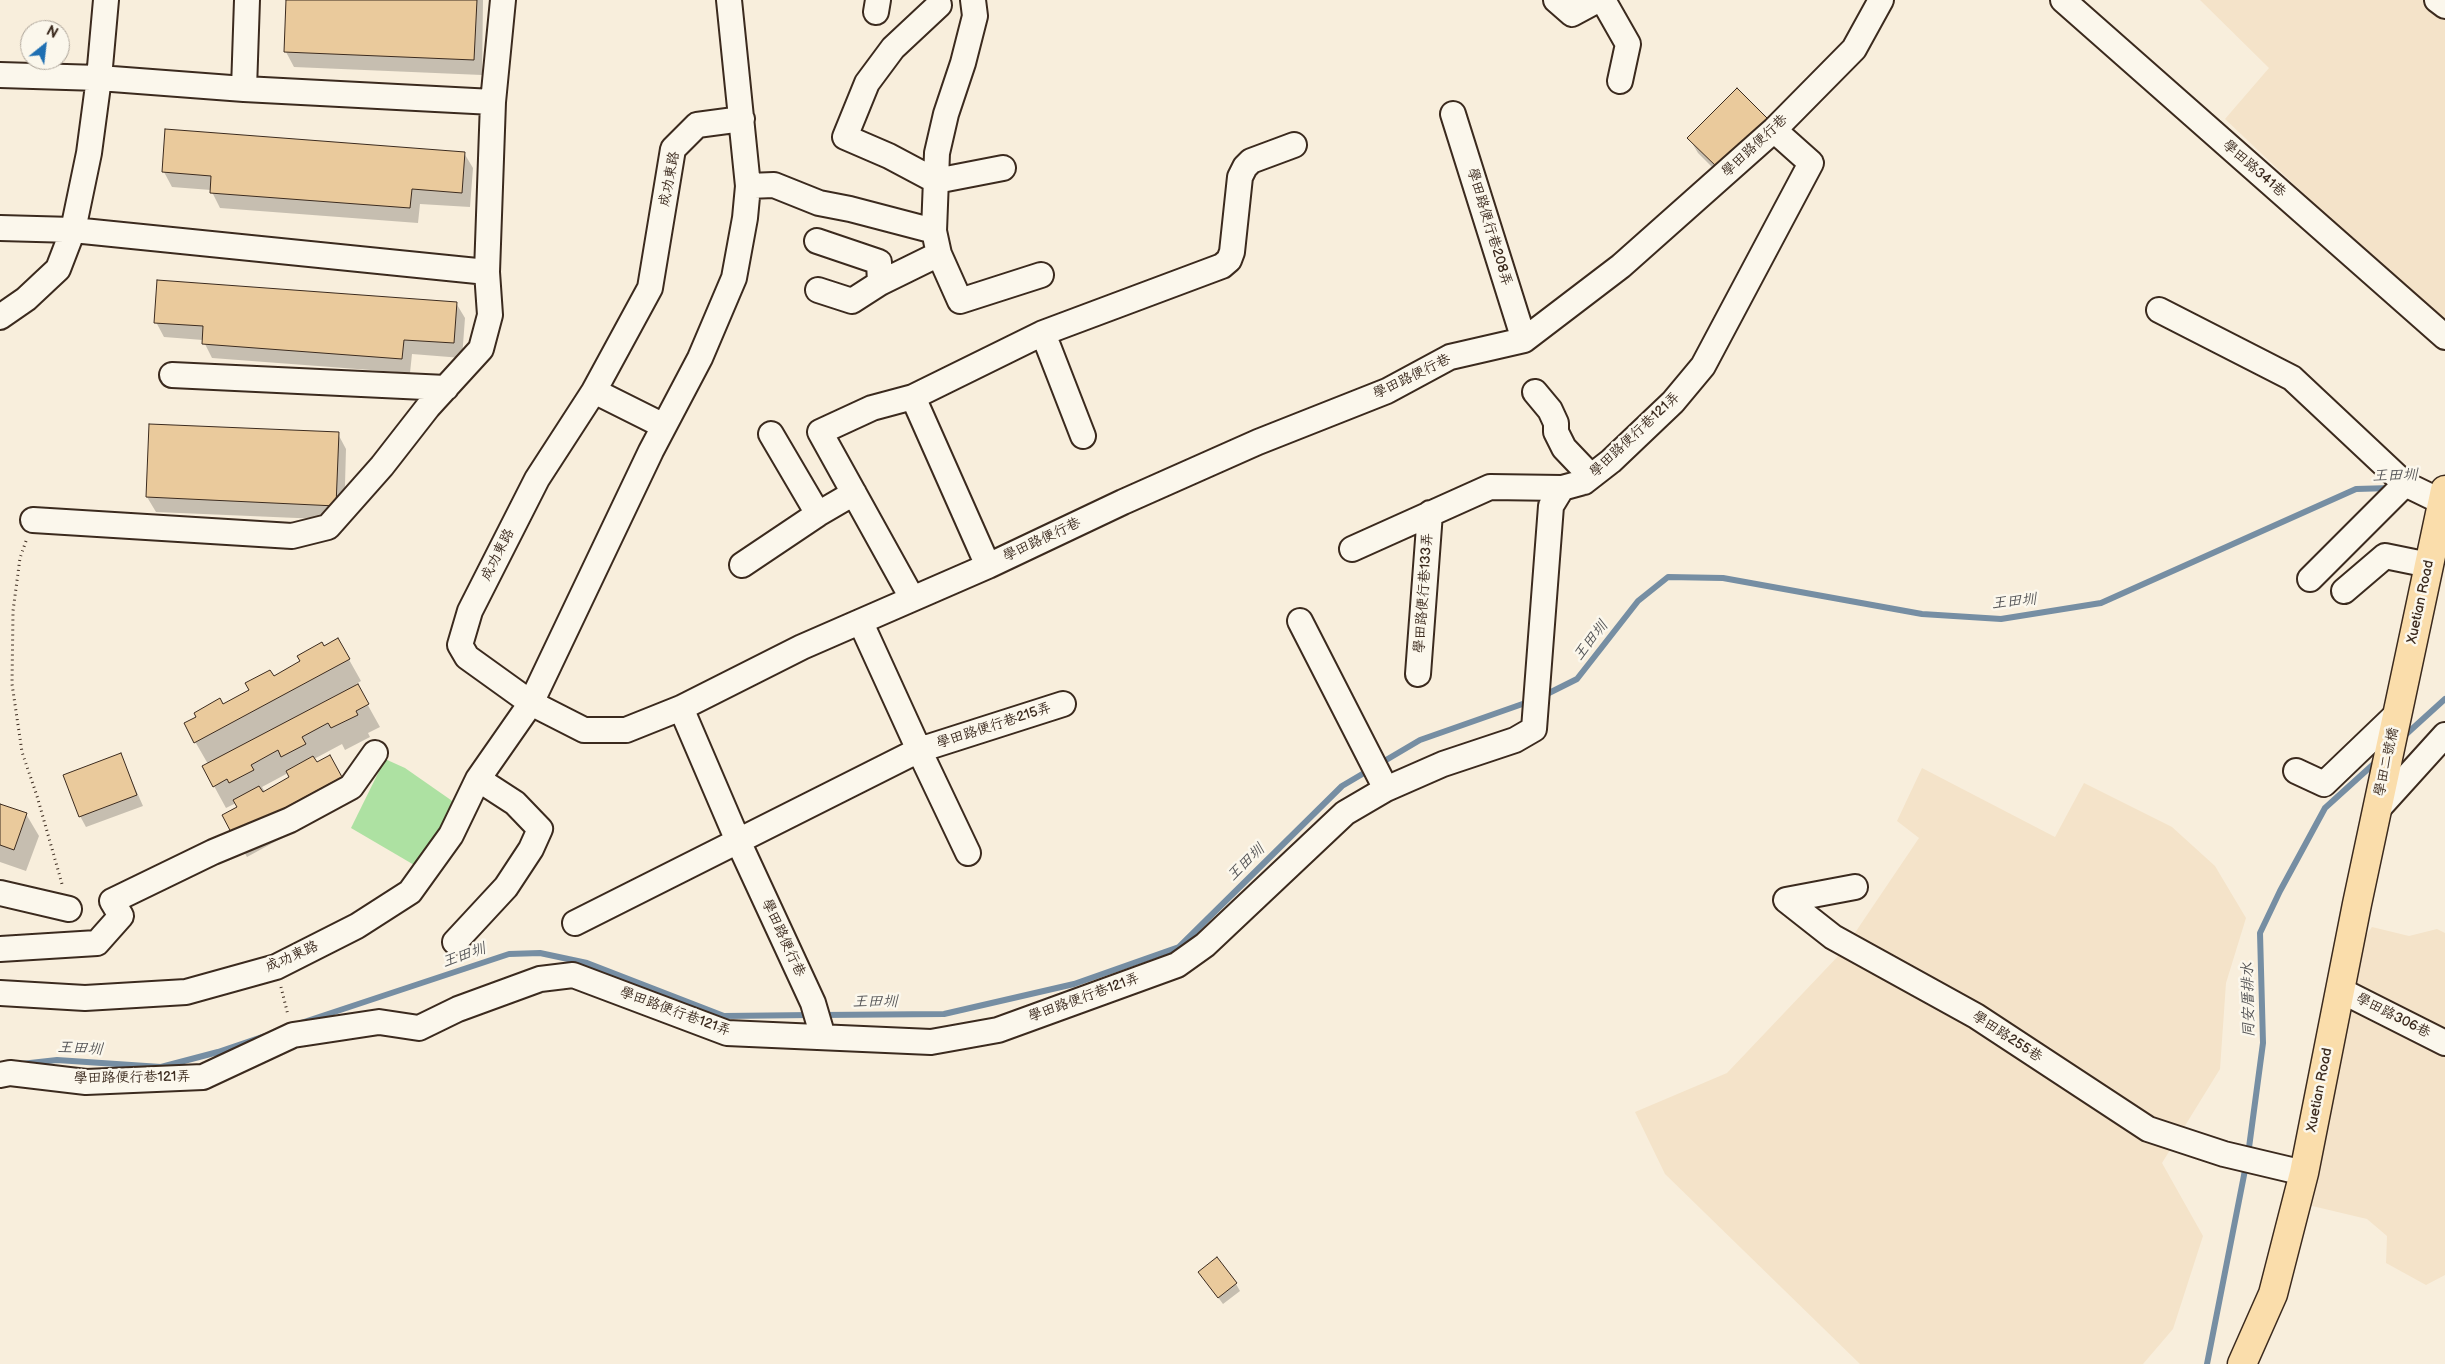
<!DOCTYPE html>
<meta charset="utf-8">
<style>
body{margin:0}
#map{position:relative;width:2445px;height:1364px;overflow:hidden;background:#f8eedc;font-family:"Balsamiq Sans",sans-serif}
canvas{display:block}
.north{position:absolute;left:20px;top:20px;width:50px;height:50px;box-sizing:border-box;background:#fbf7ec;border:1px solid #aea59a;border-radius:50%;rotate:29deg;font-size:14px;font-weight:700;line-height:20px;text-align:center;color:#3b2a1e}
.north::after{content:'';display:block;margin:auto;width:18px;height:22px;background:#1f6fb2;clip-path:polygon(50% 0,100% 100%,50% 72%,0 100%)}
</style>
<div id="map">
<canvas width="2445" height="1364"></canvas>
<div class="north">N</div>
</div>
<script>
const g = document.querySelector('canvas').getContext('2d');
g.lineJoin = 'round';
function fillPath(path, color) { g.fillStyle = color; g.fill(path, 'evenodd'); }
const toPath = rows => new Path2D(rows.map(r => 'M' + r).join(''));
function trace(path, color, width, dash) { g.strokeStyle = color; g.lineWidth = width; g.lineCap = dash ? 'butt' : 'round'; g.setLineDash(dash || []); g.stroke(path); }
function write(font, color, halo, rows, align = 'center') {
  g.font = font + ' "Balsamiq Sans","LXGW WenKai TC",sans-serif'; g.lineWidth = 5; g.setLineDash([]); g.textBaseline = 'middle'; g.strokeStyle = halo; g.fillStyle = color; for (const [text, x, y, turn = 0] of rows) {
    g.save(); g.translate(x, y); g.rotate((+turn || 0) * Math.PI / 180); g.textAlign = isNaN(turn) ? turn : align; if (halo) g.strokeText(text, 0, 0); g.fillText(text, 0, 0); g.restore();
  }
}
fillPath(toPath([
 [2200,0,2430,0,2445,12,2445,320,2433,316,2225,119,2269,68],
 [1922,768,2055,837,2084,783,2172,827,2215,866,2246,918,2226,983,2220,1069,2162,1163,2203,1236,2173,1329,2143,1364,1860,1364,1665,1174,1635,1112,1727,1073,1842,952,1919,838,1897,821],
 [2372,927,2409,936,2437,929,2445,933,2445,1275,2426,1285,2386,1263,2387,1236,2367,1219,2308,1205,2361,942]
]), '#f4e3c9');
fillPath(toPath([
 [385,759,405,768,458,805,421,869,351,828]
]), '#ade1a2');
fillPath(toPath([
 [288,0,483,0,482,75,294,67,286,52],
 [1737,90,1729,184,1698,153,1689,138],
 [464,153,473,168,470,207,420,204,418,223,220,208,211,190,172,187,164,172],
 [456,303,465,318,462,358,412,354,410,373,212,358,203,340,164,337,156,322],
 [150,425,338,434,346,449,344,520,156,512,147,497],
 [338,640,361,681,356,684,380,727,368,733,370,737,345,750,342,744,314,759,316,764,330,757,353,799,247,857,224,816,239,807,236,803,226,808,214,786,208,764,185,724,223,705],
 [288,773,291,778,265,792,262,787],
 [120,754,143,806,86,827,80,816],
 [0,805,26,814,39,836,26,871,0,862],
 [1200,1273,1236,1284,1240,1291,1223,1304]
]), '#0003');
trace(toPath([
 [1543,696,1577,679,1638,601,1668,577,1723,578,1922,614,2001,619,2101,603,2356,489,2391,488],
 [2402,738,2445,699],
 [821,1015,944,1014,1074,984,1179,947,1342,786,1420,740,1531,701],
 [301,1023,509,954,540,953,587,963,724,1016,811,1015],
 [21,1064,57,1060,161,1067,218,1052,268,1035],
 [2248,1155,2263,1043,2260,933,2280,891,2325,808,2378,760],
 [2207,1364,2246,1165]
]), '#768ea3', 6);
const building = toPath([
 [286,0,477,0,474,60,284,52,286,0],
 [1737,88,1769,120,1720,170,1687,138,1737,88],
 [165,129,465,152,462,193,412,189,410,208,210,193,211,176,162,172,165,129],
 [157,280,457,302,454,343,404,340,402,359,202,344,203,326,154,323,157,280],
 [149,424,339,432,336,506,146,497,149,424],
 [338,638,350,659,194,743,184,723,196,717,194,713,220,698,223,704,249,690,245,683,270,670,274,676,300,661,297,656,322,642,324,646,338,638],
 [358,684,369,704,356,711,358,715,331,728,328,723,302,737,306,744,281,757,278,750,251,765,254,770,229,783,227,779,213,787,202,766,358,684],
 [121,753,137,795,79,817,63,775,121,753],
 [330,755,342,777,233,836,222,815,237,807,233,800,259,786,263,792,289,777,286,771,313,756,317,762,330,755],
 [0,804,27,813,14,850,0,845,0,804],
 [1217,1257,1237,1283,1218,1298,1198,1272,1217,1257]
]);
fillPath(building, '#eaca9c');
trace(building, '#3b2a1e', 1);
const minor = toPath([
 [1556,0,1572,14,1598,0],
 [1603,0,1628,44,1620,81],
 [2063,0,2445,337],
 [2437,0,2445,6],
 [939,5,893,48,867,83,845,137,889,156,936,181,1003,168],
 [876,12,878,0],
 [0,75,99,78,244,89,493,102],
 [244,89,247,0],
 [1453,114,1524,340],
 [748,186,774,185,819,203,850,209,934,231,937,153,946,114,963,63,975,16,973,0],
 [0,228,73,230,487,272],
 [934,231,939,254,960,301,1041,275],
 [817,241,879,262,880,283],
 [818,290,852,301,880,283,939,254],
 [2159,310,2292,378,2405,484,2442,502],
 [0,317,26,299,58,269,73,230,89,153,99,78,106,0],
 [1043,333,1083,436],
 [172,375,446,388],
 [594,391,650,288,673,149,697,125,742,119],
 [1535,392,1550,410,1556,423,1556,432,1564,448,1584,469,1584,482],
 [664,426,594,391,537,479,470,611,460,645,467,657,531,703,584,730,626,730,681,708,802,647,988,566,1123,502,1258,442,1387,391,1450,357,1524,340,1621,266,1774,130,1854,49,1881,0],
 [771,434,818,514],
 [33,520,292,536,328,527,382,466,428,407,481,349,490,315,487,272,493,102,503,0],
 [1352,549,1490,487,1562,488],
 [742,565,818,514,854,493],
 [988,566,913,397,1043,333,1222,266,1229,260,1232,252,1240,177,1245,167,1251,161,1294,145],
 [2310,579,2405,484],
 [2344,591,2385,556,2429,565],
 [912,598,820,432,872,408,913,397],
 [1300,621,1386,789],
 [1418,674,1430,513],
 [681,708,738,841,813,1003,823,1037],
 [2296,771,2324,784,2397,714],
 [2377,810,2445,735],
 [968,853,919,750,1063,704],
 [1855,887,1786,900,1833,937,1976,1016,2148,1129,2224,1154,2304,1173],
 [0,893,69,909],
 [575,923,919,750,861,623],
 [455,942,506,887,531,849,540,829,515,803,478,779],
 [0,949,97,943,121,916,112,901,213,852,290,820,351,787,375,753],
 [2340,990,2445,1043],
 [0,993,85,998,186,992,276,967,357,926,410,892,451,835,478,779,531,703,651,451,700,358,734,278,745,218,748,186,729,0],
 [0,1075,10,1073,86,1082,203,1077,293,1035,379,1022,419,1028,458,1009,540,979,573,975,727,1033,931,1042,998,1030,1177,965,1205,945,1345,813,1386,789,1443,764,1515,740,1534,729,1551,506,1562,488,1584,482,1611,461,1673,402,1703,366,1811,163,1774,130]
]);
const major = toPath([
 [2242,1364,2273,1294,2304,1173,2357,904,2445,490]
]);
trace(minor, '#3b2a1e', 28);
trace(major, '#3b2a1e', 31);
trace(toPath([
 [26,541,20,558,13,611,12,684,22,752,37,796,62,884],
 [281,987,288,1015]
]), '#3b2a1e', 3, [1, 4]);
trace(minor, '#fbf7ec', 24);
trace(major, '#faddab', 28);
write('14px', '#3b2a1e', '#fbf7ec', [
 ["學田路便行巷",1755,146,-43],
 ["學田路341巷",2254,169,41],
 ["成功東路",670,179,-79],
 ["學田路便行巷208弄",1489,227,73],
 ["學田路便行巷",1412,377,-26],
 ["學田路便行巷121弄",1635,435,-43],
 ["學田路便行巷",1042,540,-25],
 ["成功東路",498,555,-63],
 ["學田路便行巷133弄",1424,593,-86],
 ["Xuetian Road",2421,602,-78],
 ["學田路便行巷215弄",994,726,-18],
 ["學田二號橋",2387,762,-78],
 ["學田路便行巷",783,938,65],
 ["成功東路",292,957,-24],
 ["學田路便行巷121弄",1084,998,-20],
 ["學田路便行巷121弄",675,1012,20],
 ["學田路306巷",2393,1016,27],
 ["學田路255巷",2007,1037,33],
 ["學田路便行巷121弄",132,1078,-1],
 ["Xuetian Road",2320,1090,-79]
]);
write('italic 15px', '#545456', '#fbf7ec', [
 ["王田圳",2395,476,-1],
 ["王田圳",2014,602,-6],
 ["王田圳",1591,641,-52],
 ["王田圳",1246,863,-44],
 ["王田圳",464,956,-19],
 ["同安厝排水",2249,1000,-91],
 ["王田圳",875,1002],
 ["王田圳",80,1049,3]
]);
</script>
